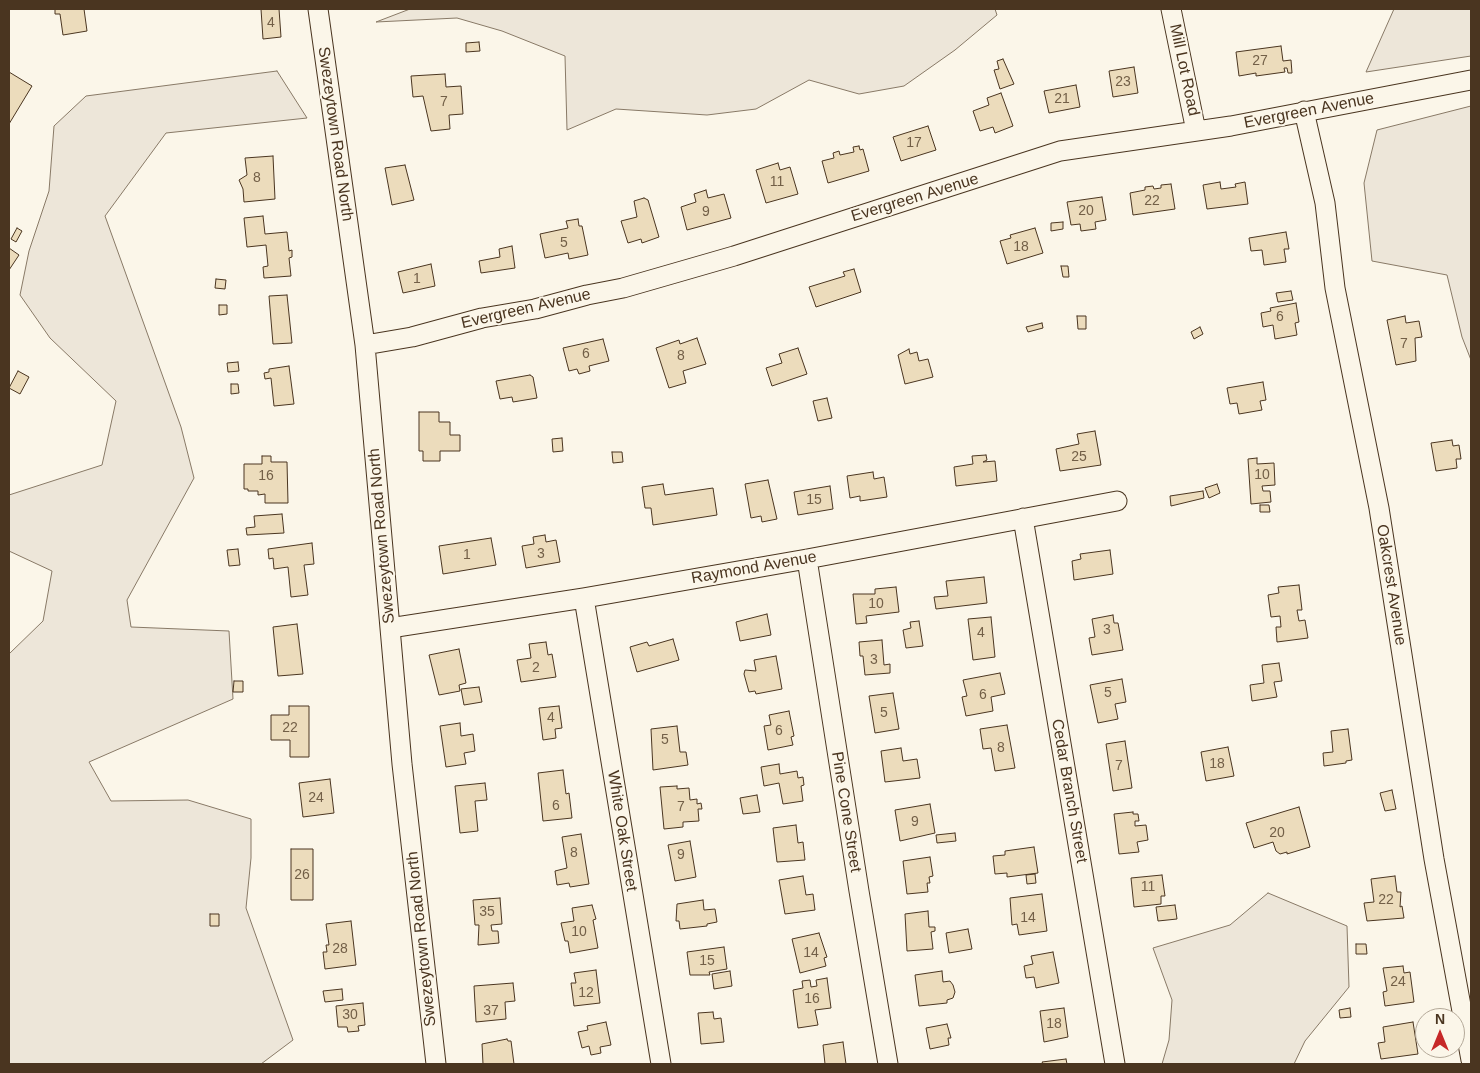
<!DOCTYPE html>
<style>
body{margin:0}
#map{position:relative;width:1480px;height:1073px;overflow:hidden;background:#fbf6e9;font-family:Arial,sans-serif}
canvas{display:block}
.frame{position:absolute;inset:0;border:10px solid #4a3520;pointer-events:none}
.north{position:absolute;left:1415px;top:1008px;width:50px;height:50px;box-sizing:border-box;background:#fbf6e9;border:1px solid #b4a999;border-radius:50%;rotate:0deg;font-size:14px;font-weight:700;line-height:20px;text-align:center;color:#4a3520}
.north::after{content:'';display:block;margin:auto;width:18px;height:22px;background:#c62828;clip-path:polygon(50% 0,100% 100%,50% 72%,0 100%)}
</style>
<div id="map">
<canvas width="1480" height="1073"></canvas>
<div class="frame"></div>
<div class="north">N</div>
</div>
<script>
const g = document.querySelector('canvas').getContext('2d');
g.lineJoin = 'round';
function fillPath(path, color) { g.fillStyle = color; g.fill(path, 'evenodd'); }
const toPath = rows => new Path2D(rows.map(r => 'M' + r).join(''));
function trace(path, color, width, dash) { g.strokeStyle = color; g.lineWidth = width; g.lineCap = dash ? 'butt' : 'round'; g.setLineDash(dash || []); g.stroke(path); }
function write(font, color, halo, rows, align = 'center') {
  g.font = font + ' Arial,sans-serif'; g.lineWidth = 4; g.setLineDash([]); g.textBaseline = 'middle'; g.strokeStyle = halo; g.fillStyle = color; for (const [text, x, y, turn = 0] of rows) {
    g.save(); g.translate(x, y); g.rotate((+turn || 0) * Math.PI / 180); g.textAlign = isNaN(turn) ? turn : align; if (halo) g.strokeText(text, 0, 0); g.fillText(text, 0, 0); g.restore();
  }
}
const green = toPath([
 [410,9,995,9,997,15,955,50,904,86,859,94,809,80,756,109,707,115,616,109,567,130,565,56,502,31,457,18,376,22,410,9],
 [1394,9,1471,9,1471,56,1366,72,1394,9],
 [277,71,307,118,166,133,105,216,181,427,194,478,127,600,131,627,229,631,233,699,89,762,111,801,188,800,251,819,251,858,246,908,293,1040,261,1064,9,1064,9,654,43,621,52,571,9,551,9,495,102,465,116,401,50,338,20,295,29,251,49,191,54,126,86,96,277,71],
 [1471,106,1471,360,1462,337,1447,275,1372,261,1364,183,1377,130,1471,106],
 [1268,893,1347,926,1349,987,1305,1041,1294,1064,1162,1064,1169,1040,1172,1000,1153,948,1230,925,1268,893]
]);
fillPath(green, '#ede6d9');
trace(green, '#887966', 1);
const building = toPath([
 [55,9,84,9,87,31,63,35,60,14,55,14,55,9],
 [261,9,279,9,281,37,263,39,261,9],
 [479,42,480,51,466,52,466,43,479,42],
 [1281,46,1283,61,1291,60,1292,73,1288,73,1287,68,1284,68,1285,72,1256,76,1256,73,1239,76,1236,52,1281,46],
 [1003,59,1014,84,1000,89,994,70,999,69,997,61,1003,59],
 [1134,67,1138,93,1113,97,1109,71,1134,67],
 [9,72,32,86,9,124,9,72],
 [445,74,446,87,461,86,463,114,449,115,450,129,431,131,423,96,413,97,411,76,445,74],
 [1076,85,1080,107,1049,113,1044,91,1076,85],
 [1001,93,1013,126,995,133,993,127,980,131,973,111,989,105,987,98,1001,93],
 [928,126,936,150,901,161,893,137,928,126],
 [859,146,860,150,863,149,869,171,828,183,822,161,834,158,833,153,839,151,840,155,854,152,853,147,859,146],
 [273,156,275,199,244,202,243,189,239,180,247,175,245,158,273,156],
 [778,163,780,170,790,167,798,194,766,203,756,170,778,163],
 [405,165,414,200,392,205,385,168,405,165],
 [1220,182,1221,189,1236,187,1235,184,1245,182,1248,204,1207,209,1203,185,1220,182],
 [1171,184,1175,209,1133,215,1130,193,1145,190,1145,187,1153,186,1154,189,1161,188,1161,185,1171,184],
 [706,190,708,198,724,194,731,218,687,230,681,207,696,202,694,194,706,190],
 [1102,197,1106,220,1095,222,1096,229,1081,231,1080,224,1071,225,1067,202,1102,197],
 [644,198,648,200,659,237,642,243,641,239,628,243,621,221,637,217,634,201,644,198],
 [263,216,265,234,287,232,289,251,292,250,292,257,289,258,291,276,264,278,263,267,268,266,266,245,247,247,244,218,263,216],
 [578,219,579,226,582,226,588,255,569,259,568,253,545,258,540,234,568,228,566,221,578,219],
 [1063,222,1063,229,1051,231,1051,223,1063,222],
 [17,228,22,231,16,242,11,239,17,228],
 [1035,228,1043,253,1007,264,1000,241,1011,238,1010,235,1035,228],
 [1286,232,1289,249,1284,249,1286,262,1264,265,1262,250,1251,251,1249,238,1286,232],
 [512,246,515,268,481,273,479,261,500,257,499,249,512,246],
 [9,248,19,255,9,270,9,248],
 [431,264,435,286,403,293,398,272,431,264],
 [1061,266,1068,266,1069,277,1063,277,1061,266],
 [854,269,861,292,816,307,809,287,845,276,843,272,854,269],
 [216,279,226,280,225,289,215,288,216,279],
 [1291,291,1293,300,1278,302,1276,293,1291,291],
 [287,295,292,343,273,344,269,296,287,295],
 [1296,303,1299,322,1295,323,1297,335,1275,339,1273,325,1263,327,1261,313,1271,311,1270,308,1296,303],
 [219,305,227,305,227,314,219,315,219,305],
 [1077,316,1086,316,1086,329,1078,329,1077,316],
 [1405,316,1406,323,1419,321,1422,337,1415,338,1416,361,1396,365,1387,320,1405,316],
 [1042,323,1043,328,1028,332,1026,327,1042,323],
 [1200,327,1203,334,1194,339,1191,332,1200,327],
 [697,338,706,364,683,371,686,383,669,388,656,348,679,340,680,344,697,338],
 [603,339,609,361,589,366,590,371,579,374,577,369,569,371,563,348,603,339],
 [798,348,807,374,772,386,766,368,782,363,779,354,798,348],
 [909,349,910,354,917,352,919,361,928,359,933,377,905,384,898,355,909,349],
 [238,362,239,371,228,372,227,363,238,362],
 [289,366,294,404,274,406,271,378,265,379,264,373,269,372,269,369,289,366],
 [18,371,29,377,20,394,9,388,18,371],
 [530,375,533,377,537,398,513,402,512,397,500,399,496,381,530,375],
 [1263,382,1266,400,1260,401,1262,410,1239,414,1237,403,1230,404,1227,388,1263,382],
 [231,384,238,384,239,393,231,394,231,384],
 [827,398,832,418,818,421,813,401,827,398],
 [419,412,439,412,439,422,450,422,450,435,460,435,460,451,440,451,440,461,423,461,423,451,419,451,419,412],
 [1095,431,1101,465,1060,471,1056,449,1079,444,1077,434,1095,431],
 [562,438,563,451,553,452,552,439,562,438],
 [1452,440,1453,446,1459,445,1461,459,1456,459,1457,468,1436,471,1431,443,1452,440],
 [612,452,622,452,623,462,613,463,612,452],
 [986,455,987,460,983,462,995,461,997,481,956,486,954,467,973,464,972,456,986,455],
 [262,456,271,456,271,462,287,462,288,503,265,503,265,494,258,495,258,491,248,491,248,489,244,489,244,464,262,464,262,456],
 [1257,458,1257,464,1274,463,1275,485,1262,486,1263,491,1270,491,1271,502,1251,504,1248,459,1257,458],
 [873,472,874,479,884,477,887,497,860,501,860,496,850,498,847,476,873,472],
 [768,480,777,519,762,522,761,516,751,518,745,484,768,480],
 [663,484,665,495,713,488,717,515,653,525,651,508,645,508,642,487,663,484],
 [1217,484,1220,493,1209,498,1205,488,1217,484],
 [830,486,833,509,798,515,794,492,830,486],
 [1203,491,1204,498,1171,506,1170,496,1203,491],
 [1260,505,1269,505,1270,512,1260,512,1260,505],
 [282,514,284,533,247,535,246,528,255,527,254,516,282,514],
 [545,535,546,542,556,540,560,562,526,568,522,546,534,544,533,537,545,535],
 [491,538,496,565,443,574,439,546,491,538],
 [312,543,314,564,304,565,308,595,291,597,288,567,274,569,273,558,269,559,268,549,312,543],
 [238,549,240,565,229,566,227,550,238,549],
 [1110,550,1113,574,1074,580,1072,561,1081,559,1080,554,1110,550],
 [984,577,987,603,936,609,934,597,948,596,946,581,984,577],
 [1299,585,1302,610,1297,610,1299,621,1305,620,1308,638,1277,642,1276,627,1281,627,1280,616,1271,617,1268,595,1279,593,1278,587,1299,585],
 [896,587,899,612,866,616,867,623,856,624,853,594,875,594,875,589,896,587],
 [767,614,771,635,740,641,736,622,767,614],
 [1113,615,1114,623,1118,623,1123,650,1092,655,1089,638,1095,637,1092,619,1113,615],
 [991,617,995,657,973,660,968,619,991,617],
 [919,621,923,646,906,648,903,630,911,628,910,622,919,621],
 [297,624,303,674,278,676,273,627,297,624],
 [673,639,679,660,637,672,630,647,647,642,649,646,673,639],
 [882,640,884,665,890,664,890,673,865,675,863,656,860,656,859,642,882,640],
 [546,642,548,655,552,654,556,677,521,682,517,660,531,658,529,644,546,642],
 [459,649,466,683,459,685,460,691,439,695,429,655,459,649],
 [776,656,782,689,756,694,755,691,749,692,744,674,745,670,756,671,754,660,776,656],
 [1279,663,1282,681,1274,682,1277,697,1252,701,1250,685,1264,683,1262,665,1279,663],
 [1000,673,1005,694,991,697,993,711,966,716,962,697,967,696,963,680,1000,673],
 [1122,679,1126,702,1115,704,1118,719,1098,723,1090,685,1122,679],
 [234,681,243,681,243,692,233,692,234,681],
 [479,687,482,702,464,705,461,689,479,687],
 [893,693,899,729,875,733,869,696,893,693],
 [289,706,309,706,309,757,290,757,290,740,271,740,271,715,289,715,289,706],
 [559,706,562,728,555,729,556,738,543,740,539,708,559,706],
 [789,711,794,736,791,737,793,745,768,750,764,726,771,725,769,715,789,711],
 [460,723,461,736,473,734,475,751,464,753,466,764,446,767,440,726,460,723],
 [1007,725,1015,768,995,771,991,748,983,749,980,729,1007,725],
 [677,726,680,752,686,752,688,765,653,770,651,729,677,726],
 [1348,729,1352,760,1346,761,1346,763,1324,766,1323,753,1333,752,1331,731,1348,729],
 [1125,741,1132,788,1113,791,1106,744,1125,741],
 [1228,747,1234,776,1206,781,1201,752,1228,747],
 [901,748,903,761,917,759,920,778,885,782,881,751,901,748],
 [779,764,780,774,797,771,798,778,803,777,804,785,801,786,803,801,783,804,779,783,764,786,761,767,779,764],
 [563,770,566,794,569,793,572,818,543,821,538,773,563,770],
 [330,779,334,813,303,817,299,783,330,779],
 [485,783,487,800,475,801,478,831,460,833,455,786,485,783],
 [677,786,677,789,689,788,690,800,697,799,697,804,701,803,702,809,698,809,699,821,683,822,683,827,664,829,660,787,677,786],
 [1392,790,1396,809,1385,811,1380,793,1392,790],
 [757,795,760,812,743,814,740,798,757,795],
 [930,804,935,833,900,841,895,810,930,804],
 [1299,807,1310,847,1287,854,1287,852,1280,854,1276,851,1273,842,1254,848,1246,823,1299,807],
 [1133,812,1133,814,1138,814,1139,821,1135,821,1135,826,1146,825,1148,840,1137,842,1139,852,1119,854,1114,814,1133,812],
 [796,825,798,843,803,842,805,860,777,862,773,828,796,825],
 [955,833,956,841,937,843,936,835,955,833],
 [581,834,589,884,570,887,569,883,557,885,555,871,567,868,562,837,581,834],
 [690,841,696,877,675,881,668,845,690,841],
 [1034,847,1038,873,1007,877,1007,873,995,874,993,856,1005,855,1005,851,1034,847],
 [291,849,313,849,313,900,291,900,291,849],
 [930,857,933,876,929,877,930,883,927,883,928,892,907,894,903,861,930,857],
 [1035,874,1036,883,1027,884,1026,875,1035,874],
 [1162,875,1165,896,1161,896,1161,904,1134,907,1131,878,1162,875],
 [803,876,806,895,813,894,815,910,785,914,779,880,803,876],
 [1395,876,1397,892,1401,892,1400,907,1402,906,1404,918,1367,921,1364,903,1374,902,1371,879,1395,876],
 [1042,894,1047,931,1019,935,1017,924,1012,925,1010,898,1042,894],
 [500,898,502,924,491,925,492,931,498,931,499,943,478,945,479,925,475,925,473,900,500,898],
 [703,900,704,910,715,909,717,922,707,924,707,926,680,929,679,921,676,921,677,904,703,900],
 [592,905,596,919,593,920,598,948,570,953,568,941,565,941,561,923,574,921,572,908,592,905],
 [1175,905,1177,919,1158,921,1156,907,1175,905],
 [928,911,929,927,935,927,935,931,931,932,933,949,907,951,905,914,928,911],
 [210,914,219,914,219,926,210,926,210,914],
 [351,921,356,965,325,969,323,952,327,952,326,945,329,945,326,924,351,921],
 [968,929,972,949,949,953,946,933,968,929],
 [819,933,827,957,824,958,826,966,800,973,792,939,819,933],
 [1356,944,1366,944,1367,954,1356,954,1356,944],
 [724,947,727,969,709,972,710,975,690,975,687,952,724,947],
 [1053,952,1059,983,1036,988,1034,977,1026,978,1024,966,1033,964,1031,956,1053,952],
 [1403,966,1404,973,1410,972,1414,1002,1385,1006,1383,992,1387,991,1383,968,1403,966],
 [596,970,600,1003,574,1006,571,983,576,983,574,973,596,970],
 [730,971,732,986,714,989,712,974,730,971],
 [942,971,943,982,950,981,953,985,955,992,953,998,947,1000,947,1003,919,1006,915,975,942,971],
 [827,978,831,1008,815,1010,818,1025,798,1028,793,990,803,988,802,981,810,980,811,987,817,986,816,980,827,978],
 [513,983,515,1001,505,1002,506,1019,476,1022,474,986,513,983],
 [342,989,343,1000,325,1002,323,991,342,989],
 [363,1003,365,1025,358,1026,359,1031,348,1032,347,1027,338,1027,336,1006,363,1003],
 [1064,1008,1068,1037,1044,1042,1040,1011,1064,1008],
 [1350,1008,1351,1017,1340,1018,1339,1010,1350,1008],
 [713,1012,714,1019,721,1018,724,1042,701,1044,698,1013,713,1012],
 [606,1022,611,1045,600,1047,601,1053,591,1055,589,1046,582,1048,578,1032,588,1030,587,1026,606,1022],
 [1413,1022,1418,1054,1381,1059,1378,1043,1385,1042,1383,1027,1413,1022],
 [947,1024,951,1038,948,1038,949,1045,930,1049,926,1028,947,1024],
 [507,1039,508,1041,511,1041,514,1064,483,1064,482,1044,507,1039],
 [843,1042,846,1064,825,1064,823,1045,843,1042],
 [1066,1059,1067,1064,1043,1064,1042,1062,1066,1059]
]);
fillPath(building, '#ecdcbc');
trace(building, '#4a3520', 1);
const minor = toPath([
 [318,9,365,345,402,764,436,1064],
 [1171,9,1196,131],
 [1304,111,1325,203,1335,288,1379,508,1434,859,1471,1060],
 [365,345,412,337,482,318,535,309,587,295,623,288,734,256,1060,151,1231,126,1471,80],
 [1023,518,1115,1064],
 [807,559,859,891,888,1064],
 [584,598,661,1064],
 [390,628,584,598,807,559,1117,501]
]);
trace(minor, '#4a3520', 21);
trace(minor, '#fbf6e9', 19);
write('14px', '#725f47', null, [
 ["4",271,23],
 ["27",1260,61],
 ["23",1123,82],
 ["21",1062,99],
 ["7",444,102],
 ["17",914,143],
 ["8",257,178],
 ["11",777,182],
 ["22",1152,201],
 ["20",1086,211],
 ["9",706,212],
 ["5",564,243],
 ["18",1021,247],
 ["1",417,279],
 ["6",1280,317],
 ["7",1404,344],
 ["6",586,354],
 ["8",681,356],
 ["25",1079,457],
 ["10",1262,475],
 ["16",266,476],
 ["15",814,500],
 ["3",541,554],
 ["1",467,555],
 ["10",876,604],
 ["3",1107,630],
 ["4",981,633],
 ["3",874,660],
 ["2",536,668],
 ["5",1108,693],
 ["6",983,695],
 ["5",884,713],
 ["4",551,718],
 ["22",290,728],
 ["6",779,731],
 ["5",665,740],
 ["8",1001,748],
 ["18",1217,764],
 ["7",1119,766],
 ["24",316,798],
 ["6",556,806],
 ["7",681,807],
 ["9",915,822],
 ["20",1277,833],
 ["8",574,853],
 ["9",681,855],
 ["26",302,875],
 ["11",1148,887],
 ["22",1386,900],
 ["35",487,912],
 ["14",1028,918],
 ["10",579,932],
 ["28",340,949],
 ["14",811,953],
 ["15",707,961],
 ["24",1398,982],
 ["12",586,993],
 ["16",812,999],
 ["37",491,1011],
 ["30",350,1015],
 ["18",1054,1024]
]);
write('16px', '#4a3520', '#fbf6e9', [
 ["Mill Lot Road",1184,70,78],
 ["Evergreen Avenue",1309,111,-11],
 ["Swezeytown Road North",335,134,82],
 ["Evergreen Avenue",915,198,-17],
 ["Evergreen Avenue",526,309,-13],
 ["Swezeytown Road North",382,536,-95],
 ["Raymond Avenue",754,568,-10],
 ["Oakcrest Avenue",1391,585,81],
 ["Cedar Branch Street",1069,791,80],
 ["Pine Cone Street",846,812,81],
 ["White Oak Street",622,831,81],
 ["Swezeytown Road North",422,939,-96]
]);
</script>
